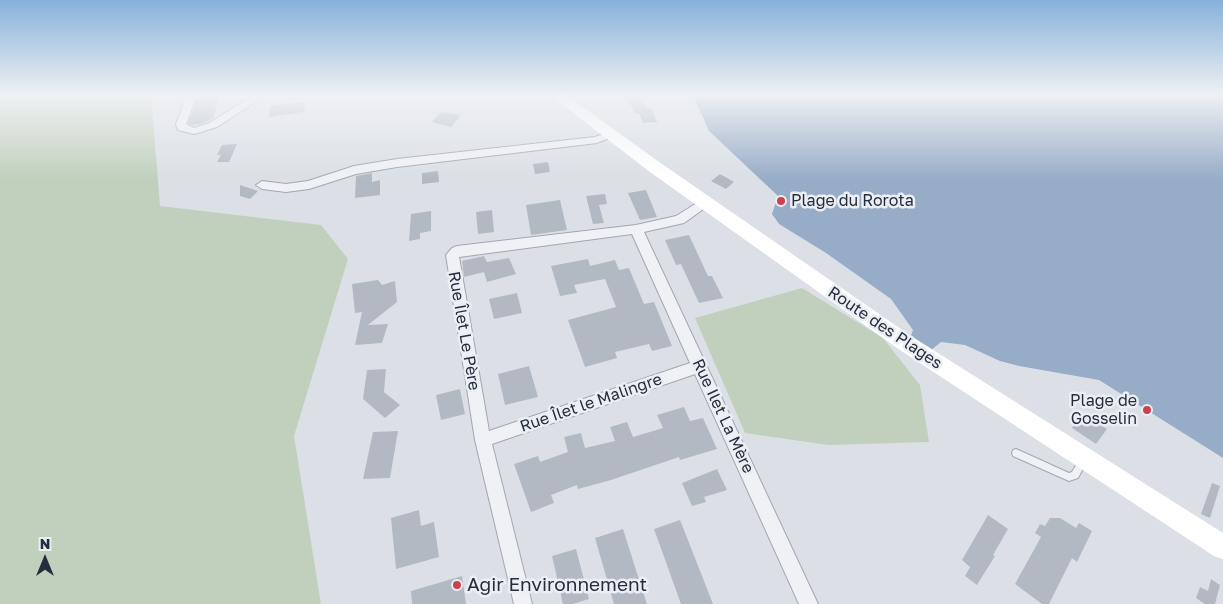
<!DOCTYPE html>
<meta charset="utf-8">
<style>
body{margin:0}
#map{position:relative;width:1223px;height:604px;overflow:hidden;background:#dce0e6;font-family:"Golos Text",sans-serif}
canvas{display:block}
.north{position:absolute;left:20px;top:534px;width:50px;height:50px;-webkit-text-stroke:4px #ebeff4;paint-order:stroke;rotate:0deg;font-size:14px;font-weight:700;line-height:20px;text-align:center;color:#262d3c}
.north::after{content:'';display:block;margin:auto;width:18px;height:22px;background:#262d3c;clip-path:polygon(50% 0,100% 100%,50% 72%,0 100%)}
</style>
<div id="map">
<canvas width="1223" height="604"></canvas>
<div class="north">N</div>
</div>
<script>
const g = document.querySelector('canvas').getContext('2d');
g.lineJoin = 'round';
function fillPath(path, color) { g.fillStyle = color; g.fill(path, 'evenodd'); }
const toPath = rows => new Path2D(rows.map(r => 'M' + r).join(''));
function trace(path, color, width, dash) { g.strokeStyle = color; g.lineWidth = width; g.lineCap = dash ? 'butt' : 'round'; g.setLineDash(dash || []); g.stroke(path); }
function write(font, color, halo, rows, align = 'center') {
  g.font = font + ' "Golos Text",sans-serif'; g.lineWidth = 5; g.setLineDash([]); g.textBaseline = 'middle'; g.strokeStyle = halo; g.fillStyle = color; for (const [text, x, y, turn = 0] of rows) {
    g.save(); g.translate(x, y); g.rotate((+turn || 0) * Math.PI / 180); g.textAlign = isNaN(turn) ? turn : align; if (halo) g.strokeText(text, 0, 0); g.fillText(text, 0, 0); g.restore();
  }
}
fillPath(toPath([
 [0,95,151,95,160,206,321,225,348,259,294,436,321,604,0,604],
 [802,288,883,338,920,385,929,442,828,445,745,433,695,318]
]), '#c1d0bd');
fillPath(toPath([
 [693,95,1223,95,1223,458,1099,380,1019,366,1000,361,965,345,941,342,930,351,910,338,913,330,891,299,826,253,779,224,772,214,778,196,709,131]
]), '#97acc7');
fillPath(toPath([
 [198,95,220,95,213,118,201,124,192,125,188,123],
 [621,95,635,95,648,109,651,108,657,122,643,123,639,113,635,114,632,107],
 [305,102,304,112,269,117,270,106],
 [441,112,461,115,451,127,432,122],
 [237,144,229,162,217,162,221,155,217,155,222,145],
 [548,162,550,172,535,174,533,164],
 [438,171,439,182,422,184,422,173],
 [372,173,372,182,380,180,380,195,355,198,356,176],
 [720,174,734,182,726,189,711,181],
 [240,185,258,191,250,199,240,196],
 [646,190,657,217,640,220,628,193],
 [605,194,607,204,599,205,604,223,593,224,586,196],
 [560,200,567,230,531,235,526,205],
 [492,210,494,232,478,234,476,212],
 [431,211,431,231,420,233,420,239,409,241,411,214],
 [689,235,708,276,712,276,723,298,699,303,681,264,676,265,665,240],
 [484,256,487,262,509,258,516,274,487,282,484,272,464,277,462,261],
 [588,259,590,266,615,260,619,270,629,268,644,304,654,302,672,346,652,351,649,344,615,352,617,358,585,367,568,320,616,307,605,279,574,285,577,293,560,296,551,266],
 [378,280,382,285,395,281,397,302,368,325,388,324,382,343,355,345,362,312,355,313,352,284],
 [517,293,522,313,494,319,489,299],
 [529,366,538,397,505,405,498,374],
 [386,369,384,392,400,405,385,418,363,399,367,370],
 [460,389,465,414,441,420,436,395],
 [684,407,690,421,703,418,717,449,680,460,679,457,611,480,578,489,577,485,551,495,554,503,531,512,514,464,538,456,540,462,568,452,564,437,581,433,585,448,615,441,610,427,627,422,633,437,663,428,657,415],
 [1083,413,1107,429,1096,444,1072,428],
 [398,431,390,478,363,479,373,432],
 [717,469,727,490,704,497,706,502,692,506,682,483],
 [1212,483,1220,486,1210,518,1201,514],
 [419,510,421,526,434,522,439,557,396,569,391,518],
 [988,515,1008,529,993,555,995,556,977,585,965,576,970,567,962,560],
 [1050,518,1060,518,1076,528,1079,523,1092,531,1077,562,1072,558,1049,604,1042,604,1015,584,1041,537,1035,533,1040,524,1045,526],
 [680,520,693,553,713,604,681,604,654,529],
 [623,529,642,589,647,604,614,604,595,538],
 [576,549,589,599,573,604,563,604,552,556],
 [462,576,466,604,412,604,411,591],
 [1211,579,1220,585,1215,604,1205,604,1196,598,1200,587,1208,591]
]), '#b3b9c3');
const lane = toPath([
 [1016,449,1069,473,1072,472,1080,458,1083,457,1086,458,1087,461,1078,478,1069,481,1013,456,1012,453,1013,450,1016,449]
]);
const street = toPath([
 [254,95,266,95,217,127,194,134,178,130,177,128,176,124,186,98,190,97,195,100,186,124,194,128,209,123,254,95],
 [610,131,614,132,615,134,614,136,597,143,397,167,356,174,309,189,286,192,262,189,256,185,262,181,286,184,308,181,354,166,397,159,595,137,610,131],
 [705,198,709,199,711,202,709,205,684,223,644,232,818,604,799,604,695,374,492,444,532,604,514,604,475,440,446,255,452,248,457,246,636,225,676,216,705,198],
 [632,234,690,363,489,431,459,257,632,234]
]);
trace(lane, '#a2a7b0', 2);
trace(street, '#a2a7b0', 2);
fillPath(lane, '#eff1f5');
fillPath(street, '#eff1f5');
fillPath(toPath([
 [550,95,566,95,662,164,911,336,1223,533,1223,559,1214,556,897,348,650,172,550,95]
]), '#fff');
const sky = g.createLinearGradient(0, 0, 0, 179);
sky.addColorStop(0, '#87b1db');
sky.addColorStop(0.53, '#eff1f4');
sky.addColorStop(1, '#eff1f400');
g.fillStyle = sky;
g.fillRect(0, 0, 1223, 179);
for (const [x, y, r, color] of [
 [781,201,5,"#cd404e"],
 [1147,410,5,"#cd404e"],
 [457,585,5,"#cd404e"]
]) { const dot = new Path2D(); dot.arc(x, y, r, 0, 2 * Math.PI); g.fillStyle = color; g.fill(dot); trace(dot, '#ebeff4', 2); }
write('16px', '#262d3c', '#ebeff4', [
 ["Plage du Rorota",791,201],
 ["Plage de",1137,401,"right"],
 ["Gosselin",1137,419,"right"]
], 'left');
write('16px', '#262d3c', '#ebeff4', [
 ["Route des Plages",885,328,34],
 ["Rue Îlet Le Père",464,331,80],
 ["Rue Îlet le Malingre",591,403,-19],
 ["Rue Ilet La Mère",723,416,65]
]);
write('19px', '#262d3c', '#ebeff4', [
 ["Agir Environnement",467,585]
], 'left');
</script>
